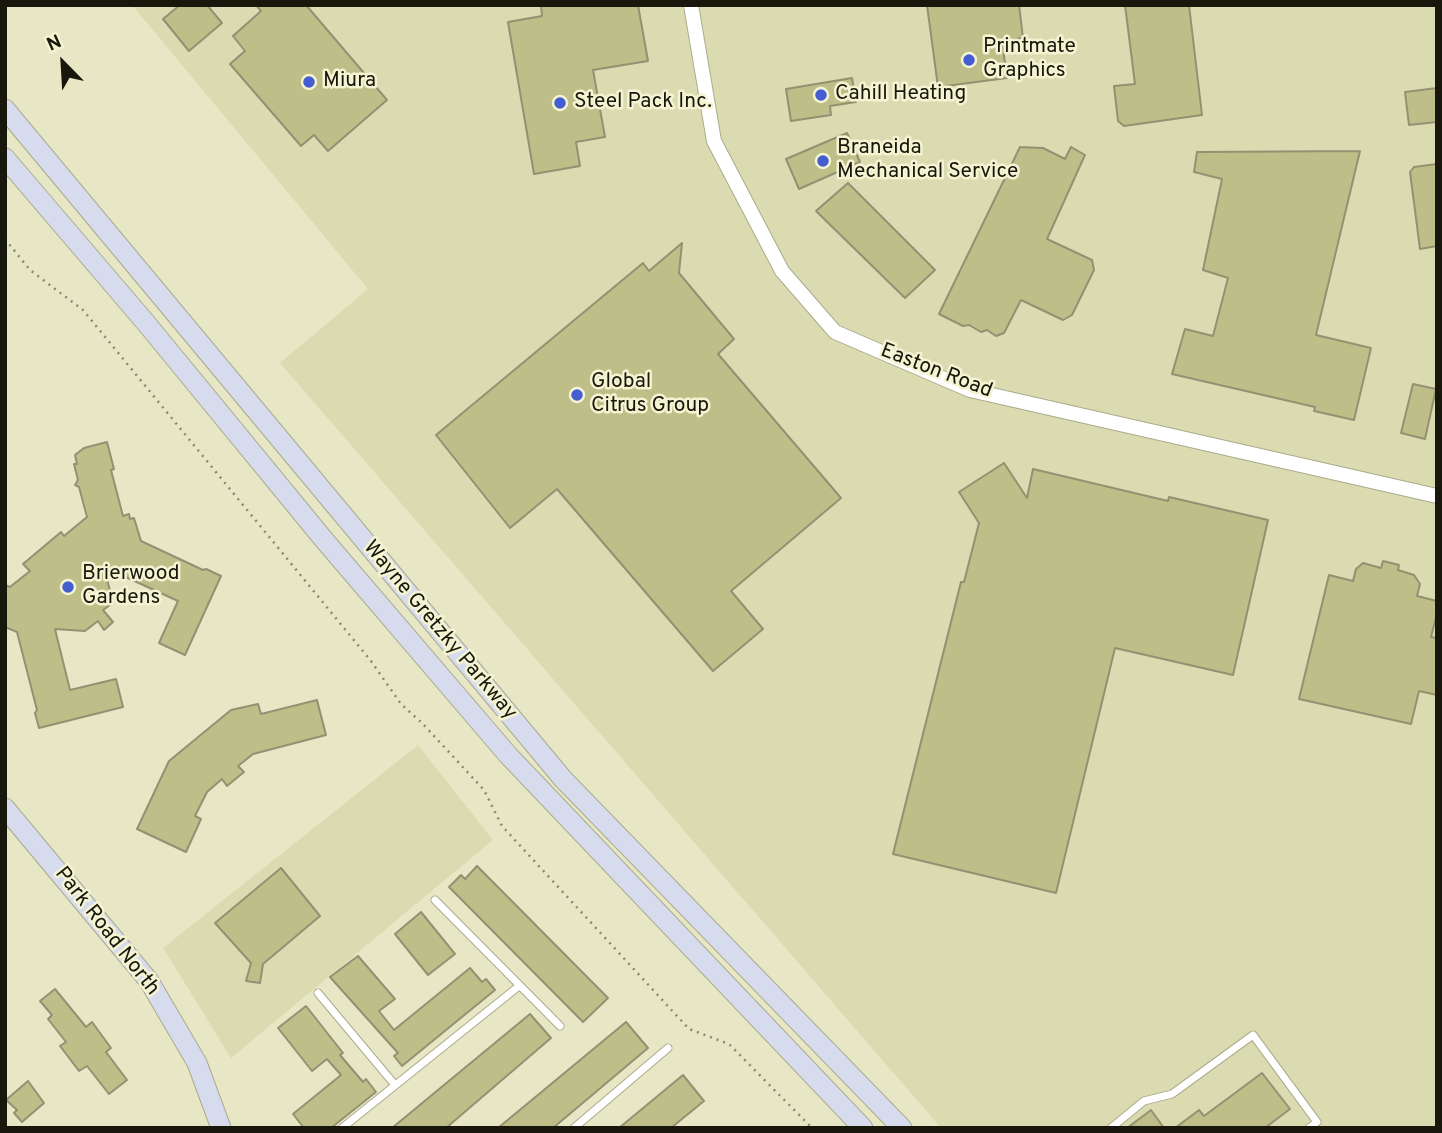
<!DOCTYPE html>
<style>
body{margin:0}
#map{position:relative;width:1442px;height:1133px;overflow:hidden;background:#e7e7c6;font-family:Overpass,sans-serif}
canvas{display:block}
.frame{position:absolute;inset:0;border:7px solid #18170c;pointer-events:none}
.north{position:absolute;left:28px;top:28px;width:70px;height:70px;-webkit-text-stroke:5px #f4f4d3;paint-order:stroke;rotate:336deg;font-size:19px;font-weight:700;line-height:28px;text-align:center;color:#18170c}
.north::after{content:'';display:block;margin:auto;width:24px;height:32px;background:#18170c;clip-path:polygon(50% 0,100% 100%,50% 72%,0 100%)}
</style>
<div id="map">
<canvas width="1442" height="1133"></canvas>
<div class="frame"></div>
<div class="north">N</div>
</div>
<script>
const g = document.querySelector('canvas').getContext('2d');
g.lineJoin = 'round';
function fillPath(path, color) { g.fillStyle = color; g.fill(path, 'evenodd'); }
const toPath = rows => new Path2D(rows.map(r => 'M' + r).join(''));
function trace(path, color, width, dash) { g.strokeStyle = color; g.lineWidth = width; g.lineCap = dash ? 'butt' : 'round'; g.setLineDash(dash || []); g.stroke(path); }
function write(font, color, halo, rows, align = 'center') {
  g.font = font + ' Overpass,sans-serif'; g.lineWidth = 5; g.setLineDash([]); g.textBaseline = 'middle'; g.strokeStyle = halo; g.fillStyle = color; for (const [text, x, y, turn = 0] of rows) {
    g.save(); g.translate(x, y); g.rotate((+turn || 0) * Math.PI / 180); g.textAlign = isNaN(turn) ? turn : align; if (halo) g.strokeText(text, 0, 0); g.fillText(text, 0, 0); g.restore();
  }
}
fillPath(toPath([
 [132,5,1437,5,1437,1128,941,1128,280,363,368,289],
 [418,745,493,840,231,1058,163,948]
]), '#dbdbb2');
const building = toPath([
 [180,5,207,5,222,23,189,51,163,19,180,5],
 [256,5,306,5,387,100,328,151,314,135,301,146,230,64,245,51,233,36,261,11,256,5],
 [541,5,638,5,648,61,593,70,605,137,576,142,580,166,534,174,508,22,542,16,541,5],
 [927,5,1019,5,1023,38,1002,41,1007,78,938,87,927,5],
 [1125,5,1189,5,1202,115,1124,126,1118,121,1114,86,1135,84,1125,5],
 [852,78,856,102,830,106,831,115,791,121,786,89,852,78],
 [1437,88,1437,122,1409,125,1405,92,1437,88],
 [847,133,860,162,799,189,786,159,847,133],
 [1020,147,1043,148,1065,159,1071,147,1085,155,1047,239,1092,260,1094,270,1072,315,1063,320,1021,300,1004,333,996,336,987,330,981,332,969,325,963,326,939,314,1020,147],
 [1360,151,1316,335,1371,348,1354,420,1314,411,1315,407,1172,374,1185,329,1213,336,1228,278,1203,270,1222,179,1194,172,1197,152,1360,151],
 [1437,164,1437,246,1420,249,1410,172,1414,167,1437,164],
 [848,183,935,270,905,298,816,211,848,183],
 [682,243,679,273,734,339,718,354,841,498,731,591,763,629,713,671,557,489,510,528,436,435,643,263,649,271,682,243],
 [1413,384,1436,389,1425,439,1401,433,1413,384],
 [107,442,114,469,111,470,123,516,129,514,130,519,134,518,141,541,203,570,206,569,221,576,185,655,159,643,178,601,104,567,113,603,103,610,113,622,104,630,98,621,85,631,55,629,70,690,116,679,123,707,39,728,35,713,37,710,17,632,5,627,5,585,10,587,30,571,23,564,61,532,64,536,87,517,79,487,75,485,78,480,74,464,77,464,75,455,84,448,107,442],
 [1004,463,1027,498,1033,469,1168,501,1169,497,1268,520,1233,675,1115,648,1056,893,893,854,961,582,964,582,979,523,959,492,1004,463],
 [1383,561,1399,565,1398,570,1414,575,1420,584,1417,596,1437,601,1437,613,1431,637,1437,638,1437,695,1419,691,1411,724,1299,699,1329,575,1353,581,1356,569,1363,563,1381,568,1383,561],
 [317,700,326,735,253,754,238,766,244,772,227,786,222,779,207,792,195,816,201,819,186,852,137,829,169,761,231,710,258,704,261,714,317,700],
 [477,866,608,998,583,1022,449,887,461,875,465,879,477,866],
 [281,868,320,916,263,964,260,983,246,981,251,963,215,923,281,868],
 [421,912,455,954,428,975,395,934,421,912],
 [358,956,395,999,379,1011,394,1030,470,968,482,982,486,979,495,990,402,1066,394,1056,398,1053,330,977,358,956],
 [55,989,86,1027,92,1022,111,1048,106,1052,127,1080,109,1094,87,1066,79,1071,60,1046,66,1042,48,1019,52,1015,40,1001,55,989],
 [306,1006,343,1053,340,1055,363,1082,366,1079,376,1092,331,1128,304,1128,293,1114,341,1075,327,1059,312,1071,278,1028,306,1006],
 [530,1014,551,1038,446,1128,392,1128,530,1014],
 [626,1022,648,1048,553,1128,498,1128,626,1022],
 [1262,1073,1290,1109,1265,1128,1175,1128,1199,1110,1204,1116,1262,1073],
 [683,1075,704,1101,671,1128,619,1128,683,1075],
 [28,1081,44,1103,22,1122,14,1113,17,1110,6,1100,28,1081],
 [1151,1110,1164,1128,1127,1128,1151,1110]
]);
fillPath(building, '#bebe88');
trace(building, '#929273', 2);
const service = toPath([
 [435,900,560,1026],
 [318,993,395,1085],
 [342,1128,519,986],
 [574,1128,668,1048],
 [1111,1128,1144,1101,1172,1094,1253,1035,1317,1122,1309,1128]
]);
const minor = toPath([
 [691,5,714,141,782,271,835,332,970,390,1437,496]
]);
const secondary = toPath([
 [5,109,563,779,902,1128],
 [5,158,146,323,325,541,508,755,863,1128],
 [5,808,149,981,197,1063,221,1128]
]);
trace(service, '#abab8c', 9);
trace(minor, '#abab8c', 16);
trace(secondary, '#abab8c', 21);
trace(toPath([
 [5,239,30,270,83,310,371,661,401,704,422,723,484,790,502,826,689,1029,729,1044,812,1128]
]), '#898871', 2.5, [2, 5]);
trace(service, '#fff', 7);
trace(minor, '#fff', 14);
trace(secondary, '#d6dcee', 19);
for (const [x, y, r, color] of [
 [969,60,7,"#445ed1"],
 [309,82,7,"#445ed1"],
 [821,95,7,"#445ed1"],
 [560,103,7,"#445ed1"],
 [823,161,7,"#445ed1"],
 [577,395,7,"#445ed1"],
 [68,587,7,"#445ed1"]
]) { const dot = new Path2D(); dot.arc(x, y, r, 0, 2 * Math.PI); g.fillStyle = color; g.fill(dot); trace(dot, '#f4f4d3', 2.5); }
write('21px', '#18170c', '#f4f4d3', [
 ["Printmate",983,48],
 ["Graphics",983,72],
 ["Miura",323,82],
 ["Cahill Heating",835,95],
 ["Steel Pack Inc.",574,103],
 ["Braneida",837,149],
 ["Mechanical Service",837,173],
 ["Global",591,383],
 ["Citrus Group",591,407],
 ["Brierwood",82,575],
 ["Gardens",82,599]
], 'left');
write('21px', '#18170c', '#f4f4d3', [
 ["Easton Road",936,372,21],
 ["Wayne Gretzky Parkway",439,631,50],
 ["Park Road North",106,932,52]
]);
</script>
